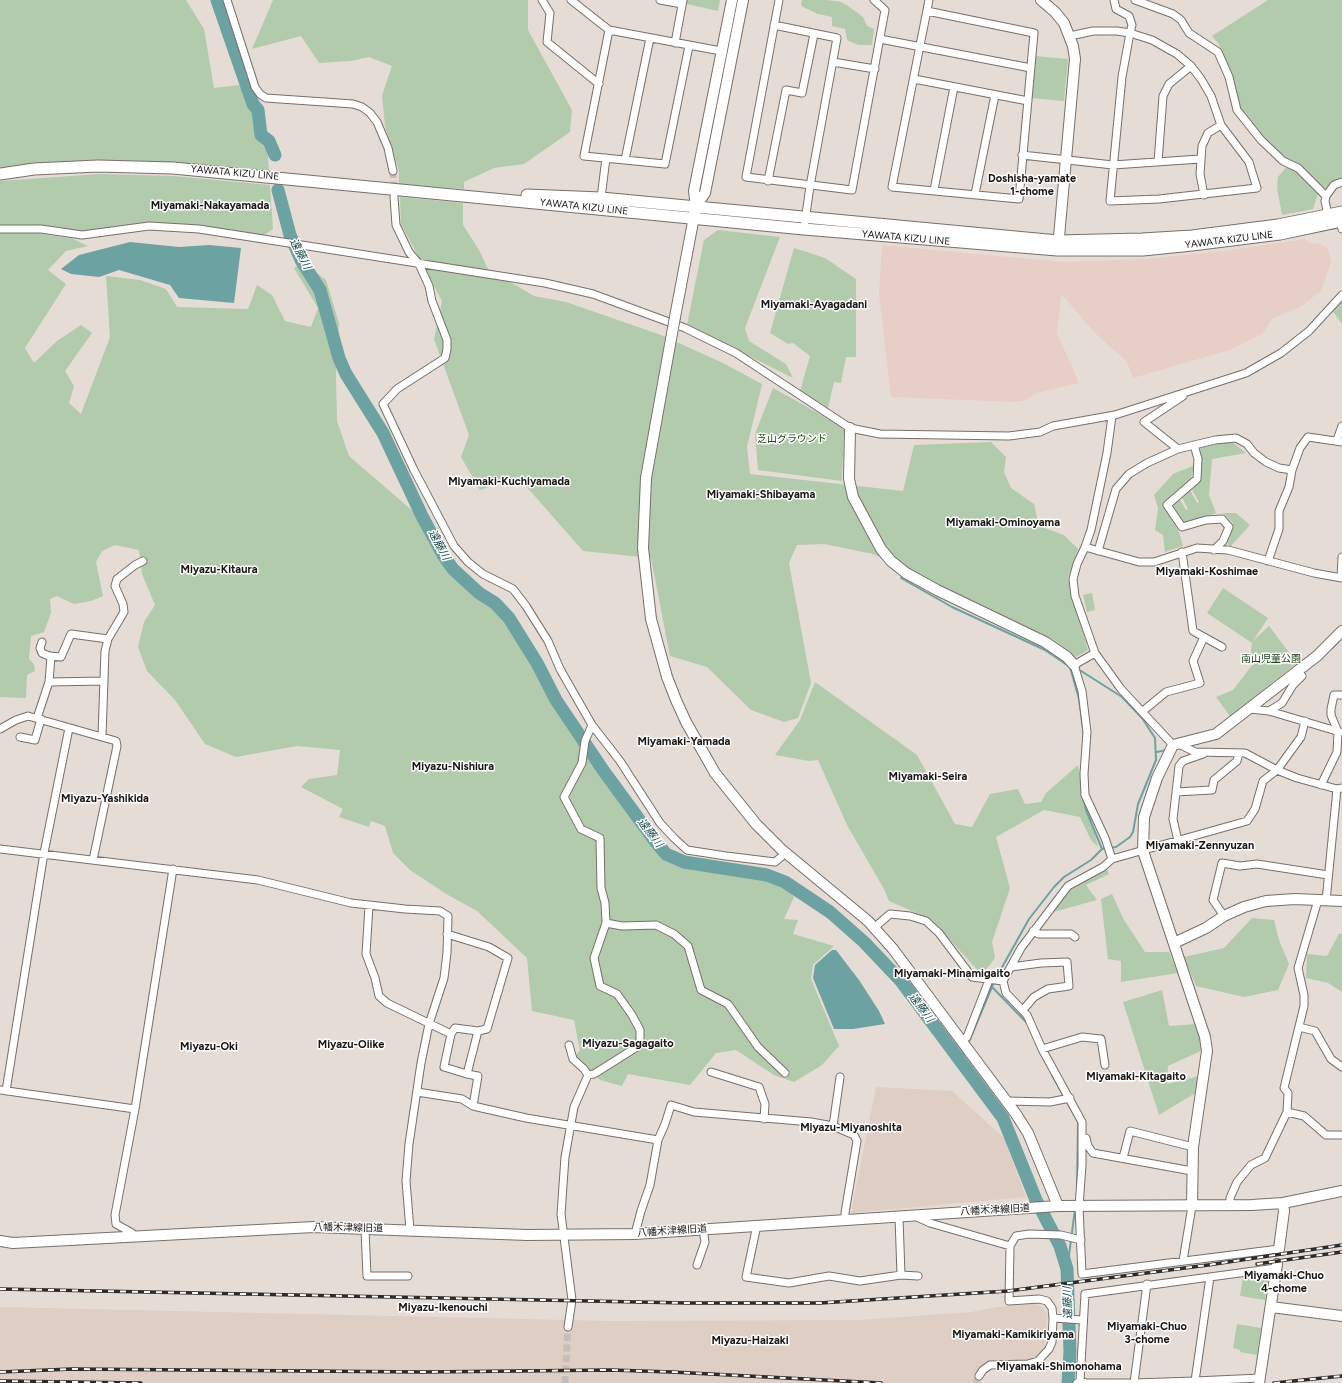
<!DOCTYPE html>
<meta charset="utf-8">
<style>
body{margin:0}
canvas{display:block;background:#e6dcd6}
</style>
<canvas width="1342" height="1383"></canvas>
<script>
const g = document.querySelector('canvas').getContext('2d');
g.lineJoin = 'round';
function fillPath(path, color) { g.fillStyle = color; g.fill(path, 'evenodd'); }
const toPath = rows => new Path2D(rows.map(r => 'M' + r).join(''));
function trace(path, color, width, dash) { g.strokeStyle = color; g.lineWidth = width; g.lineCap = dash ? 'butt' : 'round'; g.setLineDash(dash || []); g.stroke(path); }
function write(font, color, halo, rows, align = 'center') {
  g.font = font + ' Figtree,"Noto Sans JP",sans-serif'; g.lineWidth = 3; g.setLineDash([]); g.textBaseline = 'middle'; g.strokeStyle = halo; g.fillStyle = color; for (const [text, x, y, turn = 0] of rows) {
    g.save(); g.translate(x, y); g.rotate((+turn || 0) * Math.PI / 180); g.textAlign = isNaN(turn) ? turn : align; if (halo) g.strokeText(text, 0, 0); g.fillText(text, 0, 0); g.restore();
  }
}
fillPath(toPath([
 [1305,239,1310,244,1320,243,1328,249,1331,263,1321,291,1300,307,1273,318,1262,334,1230,350,1133,378,1127,362,1093,331,1063,296,1061,297,1057,333,1079,383,1036,393,1026,400,1014,402,891,397,879,294,882,245,1062,262,1144,259,1224,251]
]), '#e7cec7');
fillPath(toPath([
 [876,1087,952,1091,1004,1138,1026,1197,851,1213],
 [1034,1304,1040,1305,1047,1314,1045,1349,1038,1358,1032,1361,991,1363,978,1374,973,1383,0,1383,0,1307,611,1321,859,1320,971,1312,1004,1306]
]), '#dfcec4');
fillPath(toPath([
 [0,0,186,0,204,29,214,88,239,85,266,126,269,172,174,163,117,161,31,164,0,168],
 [273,0,528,0,528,30,572,110,570,132,524,164,494,168,464,182,464,189,399,184,399,171,385,126,382,95,392,66,369,57,351,61,319,63,301,36,252,49],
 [687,0,720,0,718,11,687,4],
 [802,0,827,0,841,2,848,6,863,17,867,26,874,29,872,45,858,45,847,40,845,29,832,26,832,17,818,14,803,7,801,5],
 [1268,0,1342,0,1342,177,1332,182,1322,191,1262,138,1239,109,1219,44,1212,36],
 [1035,56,1068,59,1064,101,1031,98],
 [1288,165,1305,177,1318,194,1313,209,1282,215,1277,188,1278,177],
 [99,174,173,176,270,185,273,229,263,236,200,226,149,222,82,231,41,225,0,226,0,181],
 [400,197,463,203,463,225,479,250,488,269,534,296,566,302,661,335,723,363,762,384,747,447,750,474,903,491,914,445,991,442,1006,457,1004,472,1011,488,1034,504,1039,526,1064,535,1078,549,1068,578,1088,650,1076,657,1052,639,873,554,824,544,797,545,789,563,811,683,798,718,784,722,751,710,707,667,670,656,651,558,583,551,518,477,480,490,461,457,469,435,434,339,442,301,401,224],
 [718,230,780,237,745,328,749,341,786,364,793,378,687,325,704,240],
 [31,232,73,239,88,246,66,251,48,270,66,284,25,348,34,363,57,341,81,325,92,333,65,371,74,386,69,403,81,414,110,337,106,276,140,280,166,289,177,307,248,309,257,285,272,295,285,321,311,327,318,308,294,268,303,262,326,280,339,323,336,376,337,421,349,456,414,512,450,574,492,605,506,620,528,655,559,712,600,773,662,855,686,865,767,879,786,887,794,897,784,919,798,920,793,934,834,946,813,965,811,979,839,1046,822,1065,794,1082,774,1075,736,1050,716,1053,690,1085,628,1074,622,1086,600,1080,573,1059,580,1050,574,1020,532,1011,527,958,477,911,448,895,410,870,393,853,385,826,371,821,369,827,339,817,343,809,301,787,309,779,337,775,340,750,297,746,236,757,205,744,175,700,147,671,138,647,144,622,155,605,142,574,139,550,115,545,102,551,96,562,103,596,91,601,74,604,57,596,50,599,51,613,44,632,31,636,29,659,34,664,35,671,27,675,26,698,0,697,0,233],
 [794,248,825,258,856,279,856,357,846,357,841,383,834,382,828,408,800,391,810,356,793,343,788,344,770,333],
 [1342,300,1342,324,1332,310],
 [773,388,838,424,844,430,842,481,758,470,755,434],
 [1232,442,1246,453,1212,459,1209,495,1216,513,1181,525,1172,505,1179,498,1186,510,1188,509,1181,496,1190,490,1197,503,1191,507,1199,502,1192,490,1199,482,1201,461,1200,447],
 [1195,465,1190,481,1163,502,1179,532,1183,546,1165,552,1163,535,1155,530,1158,508,1154,495,1173,474],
 [1223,513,1236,513,1250,525,1230,547,1227,542,1233,523],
 [1223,588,1268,618,1253,641,1269,626,1297,663,1230,716,1216,697,1233,690,1253,664,1250,659,1252,643,1207,613],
 [1092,593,1095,610,1087,612,1083,595],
 [815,682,917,755,955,824,972,827,990,794,1018,789,1025,804,1041,802,1046,793,1078,765,1098,847,1091,840,1080,817,1044,810,996,837,1010,888,992,942,995,958,982,975,932,920,889,901,884,889,847,825,818,760,809,761,775,755,800,720],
 [1107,869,1109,874,1086,885,1097,900,1046,914,1070,890],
 [1112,894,1124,920,1145,952,1169,952,1178,973,1121,982,1121,961,1108,959,1101,899],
 [1252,918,1274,920,1279,940,1289,964,1278,990,1244,997,1196,986,1184,957,1224,948],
 [1339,934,1342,934,1342,992,1328,983,1306,978,1307,954,1327,956],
 [1162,990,1169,1026,1197,1024,1203,1050,1168,1066,1167,1084,1199,1076,1197,1092,1159,1115,1123,1002],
 [1266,1273,1269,1276,1265,1300,1240,1296,1243,1276],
 [1237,1324,1261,1328,1257,1355,1240,1352,1240,1350,1233,1348]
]), '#b1cbac');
fillPath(toPath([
 [130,242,179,247,209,245,241,248,234,303,179,298,170,285,119,270,99,277,71,274,61,269,79,255],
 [832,950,836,950,859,980,879,1011,885,1024,853,1029,834,1029,813,978,815,965]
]), '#6da2a3');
trace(toPath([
 [901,578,952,607,1045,650,1070,667,1079,699,1084,736],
 [1332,648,1339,641],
 [1157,752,1166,750],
 [1084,800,1086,810,1102,849],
 [996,978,1029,919,1054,887,1064,877,1091,860,1102,849,1116,847,1130,837,1133,832,1138,804,1156,760,1155,738,1142,718,1122,697,1078,669],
 [991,986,1027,1023],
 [968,1044,994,982],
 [960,1059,965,1050],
 [1052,1075,1078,1122,1077,1188],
 [1067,1271,1075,1209]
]), '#6da2a3', 2);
trace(toPath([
 [217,0,253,104,258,110,261,135,269,141,275,155],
 [278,190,290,235,301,260,320,290,339,358,346,374,383,433,422,516,443,555,453,569,479,593,495,603,509,618,537,663,556,700,603,770,655,841,666,854,684,862,767,875,785,882,830,912,864,942,901,981,1003,1118,1036,1200,1060,1246,1067,1269,1070,1352,1068,1383]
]), '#6da2a3', 13);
trace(toPath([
 [393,171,394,193],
 [565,1383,568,1327],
 [976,1383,979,1376]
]), '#c7beb9', 7, [7, 3.5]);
const street = toPath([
 [227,0,255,87,260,94,266,98,353,104,362,107,370,113,377,122,388,148,393,171],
 [542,0,550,13,547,42,599,84],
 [571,0,609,30,721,51],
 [660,0,682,4],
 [779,0,746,177,852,190,885,10,874,0],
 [1135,0,1173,14,1181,20,1189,33,1218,52,1229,77,1237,110,1261,140,1283,161,1298,168,1326,196],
 [927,11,1034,33,1019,199,892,187,929,0],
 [774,25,837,38,810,186,804,229],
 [609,30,584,156,665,164,689,46],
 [1070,36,1093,31,1117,31,1130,33,1152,40,1177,54,1191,66,1201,79,1211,96,1221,125,1249,162,1257,188,1159,199,1110,201,1122,77,1130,33,1132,25,1129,16,1116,9,1114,0],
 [880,39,1031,68],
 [675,43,683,0],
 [833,62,875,69],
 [914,79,1028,101],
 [1022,155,1113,165,1200,159],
 [625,160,650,38],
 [1158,162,1163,96,1169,84,1191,66],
 [768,181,786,90,802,93,814,34],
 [1342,182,1334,185,1326,196,1325,201,1328,215,1340,222,1342,229],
 [934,190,954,87],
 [975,194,995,95],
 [1204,195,1200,174,1202,146,1208,133,1221,125],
 [394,197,396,225,409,252,419,264,429,286,432,301,447,340,447,349,445,358,397,389,383,404,414,470,454,546,468,562,483,574,513,589,526,606,548,641,560,669,592,725,620,761,660,823,674,838,687,850,726,856,775,862,786,853],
 [601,198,606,158],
 [0,229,41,229,82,235,149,226,199,229,545,283,593,294,685,328,736,353,850,428,880,434,1009,436,1040,432,1053,426,1115,415,1246,373,1281,353,1309,331,1342,295],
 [1337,440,1342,426],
 [1194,445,1198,459,1197,479,1167,505,1182,527,1206,520,1222,519,1229,527,1223,541,1214,550],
 [1178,449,1144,422,1183,396],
 [1085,547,1091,530,1107,453,1112,416],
 [1098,551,1116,489,1129,474,1147,463,1178,449,1215,440,1236,438,1247,444,1254,453,1266,462,1279,468,1292,470],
 [1182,552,1193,631,1222,647],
 [1268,561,1279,529,1279,511,1289,487,1292,470,1300,448,1308,437,1342,442],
 [1341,578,1342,557],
 [42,642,40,648,42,653,49,656,61,657,71,634,108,639],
 [1095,653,1074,665,1082,691,1087,732,1084,774,1085,795,1105,838,1112,859],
 [49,682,103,681],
 [1250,709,1269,711,1340,732],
 [1143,711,1166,692,1200,683,1193,661,1204,637],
 [1269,711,1282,703,1293,685,1302,676],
 [37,718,49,682,51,656],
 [0,729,16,720,28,716,116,741,117,746,93,860],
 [102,736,105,651,108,639,124,612,123,604,115,586,117,579,135,565,143,561],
 [20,737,35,740,41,719],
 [1179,744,1195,752,1245,753,1277,770,1297,778,1337,789,1342,788],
 [1173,745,1121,689,1095,653,1075,596,1073,579,1077,564,1085,547,1139,562,1154,562,1197,548,1228,550,1314,573,1342,578],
 [1321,785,1337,752,1338,732,1331,715,1331,709,1334,695,1342,695],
 [1176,792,1212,790,1214,780,1237,761,1239,753],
 [1178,841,1173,819,1179,766,1183,761,1203,754],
 [0,849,258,880,351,903,405,909,440,911,448,916,447,953,444,978,429,1024,421,1063,409,1144,406,1181,410,1230],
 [1326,901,1337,789],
 [369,906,366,954,375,978,379,996,387,1003,451,1034,455,1028,478,1031,487,1029,508,958,489,947,447,934],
 [1224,916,1213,900,1222,863,1240,866,1257,864,1328,875],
 [606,923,622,926,656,925,674,934,688,946,701,990,728,1004,758,1047,785,1073],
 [875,927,890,914,910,916,926,921,939,933,972,977,1003,981],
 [1033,931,1039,934,1071,934,1075,937],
 [1011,967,1041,963,1067,962,1069,986,1048,989,1034,997,1023,1010],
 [1299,1027,1315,1031,1331,1059,1342,1067],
 [451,1034,444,1067,467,1074,478,1031],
 [962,1041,967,1037,989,980],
 [569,1045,573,1059,584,1069,588,1075],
 [1042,1049,1082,1037,1101,1039,1105,1065],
 [711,1072,759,1087,765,1104,764,1119],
 [467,1074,478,1076,473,1106],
 [0,1090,135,1109],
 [6,1091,44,853,69,728],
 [417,1092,462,1099,473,1106,526,1118,658,1140],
 [1007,1101,1050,1102,1070,1098],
 [1287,1112,1304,1116,1326,1135,1342,1135],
 [833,1126,840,1077],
 [1086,1138,1088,1146,1093,1153,1192,1171],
 [1123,1158,1130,1131,1193,1147],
 [1230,1206,1230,1198,1237,1182,1251,1165,1265,1158,1287,1112,1288,1093,1284,1088,1304,1006,1304,995,1298,968,1318,900],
 [915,1216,930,1223,1010,1246],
 [899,1217,901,1275],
 [757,1225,746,1277,789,1283,829,1276,860,1281,901,1275,918,1276],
 [365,1229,367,1276,408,1276],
 [635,1234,641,1211,650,1185,658,1140,665,1124,671,1105,694,1112,811,1122,833,1126,854,1135,857,1141,845,1213,845,1221],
 [134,1237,132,1233,116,1224,115,1215,135,1109,173,869],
 [1279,1249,1082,1274,1079,1207,1082,1165,1082,1122,1042,1049,1027,1015,1006,993,1003,981,1021,948,1068,886,1103,867,1112,859,1247,821,1255,809,1263,781,1277,770,1301,737,1305,721],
 [1183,1261,1192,1206],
 [697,1265,705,1242,703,1229],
 [1053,1318,1052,1308,1047,1301,1039,1299,1009,1301,1010,1246,1016,1236,1029,1234,1061,1235,1081,1240],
 [568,1327,572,1300,561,1214,565,1157,574,1107,588,1075,594,1074,640,1045,640,1030,632,1015,617,994,600,986,594,958,606,923,605,903,601,888,600,838,581,829,564,797,582,763,585,741,592,725],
 [979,1376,983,1370,990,1365,1028,1364,1038,1361,1049,1349,1052,1342,1053,1318,1083,1320],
 [1080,1381,1086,1383,1129,1383],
 [1195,1381,1260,1378],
 [1077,1383,1080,1381,1085,1294,1210,1277],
 [1134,1383,1195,1381,1210,1277,1276,1268],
 [1134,1383,1147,1284]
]);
const secondary = toPath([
 [1041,0,1055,12,1064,23,1073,46,1075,59,1058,248],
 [696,206,705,193,743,0],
 [675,317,696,206,694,191,732,0],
 [673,328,646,478,643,548,651,619,667,677,676,700,686,722,715,773,756,824,781,849,868,921,893,949,1016,1114,1028,1133,1058,1206],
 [850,428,849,479,853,497,881,549,891,561,906,573,937,590,1045,642,1067,657,1074,665],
 [1174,943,1206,928,1224,916,1244,907,1266,901,1295,899,1342,901],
 [1192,1206,1193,1147,1207,1051,1205,1037,1143,851,1144,817,1157,778,1173,745,1216,734,1317,656,1342,631],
 [0,1241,13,1243,314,1227,527,1235,635,1234,1058,1206,1252,1205,1283,1203,1342,1191],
 [1279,1249,1284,1211,1283,1203],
 [1271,1307,1342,1316],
 [1259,1383,1277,1264]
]);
const primary = toPath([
 [0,174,34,169,98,166,173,168,804,229,1057,250,1143,250,1192,245,1280,234,1342,221],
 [527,195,601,198,1058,241,1142,239,1192,236,1278,225,1342,212]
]);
trace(street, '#786f69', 9);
trace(secondary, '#786f69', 12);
trace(primary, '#786f69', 13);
trace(street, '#fff', 7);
trace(secondary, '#fff', 10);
trace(primary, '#fff', 11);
const rail = toPath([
 [1257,1264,1342,1252],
 [0,1289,687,1303,820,1303,1008,1291,1208,1265,1342,1245],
 [0,1372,72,1369,423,1372,611,1370,672,1372,881,1383],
 [0,1381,141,1383],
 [1274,1383,1342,1376]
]);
trace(rail, '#2e2a27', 3.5);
trace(rail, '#fff', 2, [6]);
const secondaryBridge = toPath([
 [673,328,675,317]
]);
trace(secondaryBridge, '#786f69', 12, []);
trace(secondaryBridge, '#fff', 10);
write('10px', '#181513', '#fff', [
 ["YAWATA KIZU LINE",235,173,5],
 ["YAWATA KIZU LINE",584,207,6],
 ["YAWATA KIZU LINE",906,238,5],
 ["YAWATA KIZU LINE",1229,240,-7],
 ["八幡木津線旧道",995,1210,-3],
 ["八幡木津線旧道",348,1228,1],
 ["八幡木津線旧道",672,1231,-4]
]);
write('10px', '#1b4315', '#fff', [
 ["芝山グラウンド",792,439],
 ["南山児童公園",1271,659]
]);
write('bold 11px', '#181513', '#fff', [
 ["Doshisha-yamate",1032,179],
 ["1-chome",1032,192],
 ["Miyamaki-Nakayamada",210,206],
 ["Miyamaki-Ayagadani",814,305],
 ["Miyamaki-Kuchiyamada",509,482],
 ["Miyamaki-Shibayama",761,495],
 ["Miyamaki-Ominoyama",1003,523],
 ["Miyazu-Kitaura",219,570],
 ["Miyamaki-Koshimae",1207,572],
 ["Miyamaki-Yamada",684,742],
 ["Miyazu-Nishiura",453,767],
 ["Miyamaki-Seira",928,777],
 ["Miyazu-Yashikida",105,799],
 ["Miyamaki-Zennyuzan",1200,846],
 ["Miyamaki-Minamigaito",952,974],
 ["Miyazu-Sagagaito",628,1044],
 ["Miyazu-Oiike",351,1045],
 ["Miyazu-Oki",209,1047],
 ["Miyamaki-Kitagaito",1136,1077],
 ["Miyazu-Miyanoshita",851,1128],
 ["Miyamaki-Chuo",1284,1276],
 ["4-chome",1284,1289],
 ["Miyazu-Ikenouchi",443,1308],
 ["Miyamaki-Chuo",1147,1327],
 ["3-chome",1147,1340],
 ["Miyamaki-Kamikiriyama",1013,1335],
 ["Miyazu-Haizaki",750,1341],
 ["Miyamaki-Shimonohama",1059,1367]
]);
write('italic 11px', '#1a4b4c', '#fff', [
 ["遠藤川",300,254,63],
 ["遠藤川",439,545,62],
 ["遠藤川",650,833,53],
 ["遠藤川",921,1008,53],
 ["遠藤川",1068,1303,-92]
]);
</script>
